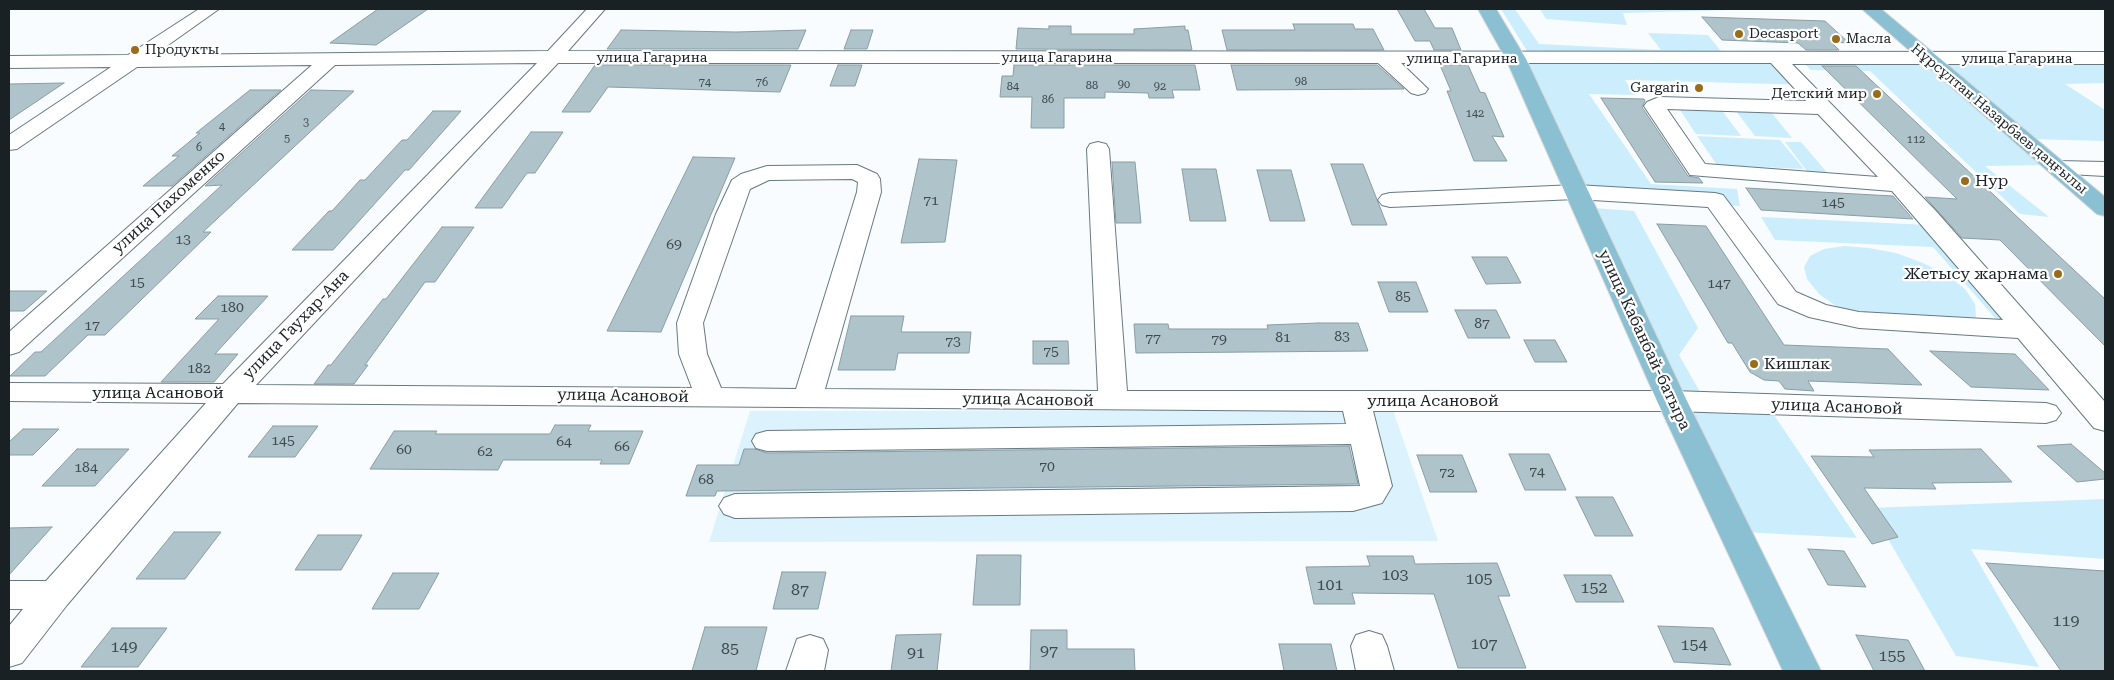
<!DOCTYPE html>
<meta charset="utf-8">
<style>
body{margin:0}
#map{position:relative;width:2114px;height:680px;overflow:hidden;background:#f8fcfe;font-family:"Roboto Serif",serif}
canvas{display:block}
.frame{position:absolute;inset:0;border:10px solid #1a2125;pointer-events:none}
</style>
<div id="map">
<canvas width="2114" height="680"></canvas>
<div class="frame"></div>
</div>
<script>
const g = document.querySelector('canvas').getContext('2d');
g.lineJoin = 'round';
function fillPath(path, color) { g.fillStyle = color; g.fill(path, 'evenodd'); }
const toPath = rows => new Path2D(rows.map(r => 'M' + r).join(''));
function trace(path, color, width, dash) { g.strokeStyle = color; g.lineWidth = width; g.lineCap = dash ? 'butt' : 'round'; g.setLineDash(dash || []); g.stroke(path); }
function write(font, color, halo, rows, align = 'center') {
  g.font = font + ' "Roboto Serif",serif'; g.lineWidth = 4.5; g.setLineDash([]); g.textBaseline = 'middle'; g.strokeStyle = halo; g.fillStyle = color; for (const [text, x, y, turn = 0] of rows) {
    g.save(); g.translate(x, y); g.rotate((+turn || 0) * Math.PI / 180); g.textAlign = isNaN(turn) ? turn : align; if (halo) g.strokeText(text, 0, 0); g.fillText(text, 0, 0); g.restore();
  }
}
fillPath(toPath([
 [1393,410,1438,541,709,542,750,411]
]), '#dcf3fd');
fillPath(toPath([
 [1501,9,1515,9,1539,44,1661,50,1648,33,1708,35,1724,55,1527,51],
 [1540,9,1768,9,1623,13,1627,25,1546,19],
 [1799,59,1921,59,2046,165,1985,166,2049,217,2020,214,1870,71,1811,70],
 [1789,61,1814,85,1625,80,1635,95,1589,94,1651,184,1737,189,1740,206,1588,200,1522,62],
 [1940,61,2105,63,2105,83,2065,84,2105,110,2105,141,2030,139],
 [1678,107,1721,109,1741,136,1696,134],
 [1735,110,1771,112,1792,138,1755,136],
 [1697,136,1780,140,1804,169,1717,165],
 [1785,142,1801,142,1830,176,1809,174],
 [1594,208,1634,211,1698,328,1679,355,1700,392,1677,391],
 [1761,217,1928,225,1966,246,2048,337,2010,335,1933,247,1775,240],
 [1844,246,1869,248,1896,253,1923,263,1947,275,1965,289,1975,304,1976,317,1967,327,1948,333,1923,334,1894,329,1839,308,1819,294,1807,279,1804,267,1810,256,1824,249],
 [1688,411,1772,412,1857,538,1742,532],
 [2105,499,2105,559,1971,549,2039,667,1956,656,1870,508]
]), '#ccedfc');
const building = toPath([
 [378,9,428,9,376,45,330,43,378,9],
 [1397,9,1424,9,1435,28,1452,28,1461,50,1434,50,1430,41,1415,41,1397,9],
 [1702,17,1825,21,1849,43,1831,42,1839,50,1806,50,1798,43,1722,40,1702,17],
 [1293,24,1353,24,1355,29,1373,29,1384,50,1227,50,1222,30,1295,30,1293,24],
 [1049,26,1071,26,1071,34,1134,34,1134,29,1185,26,1185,30,1188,30,1192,50,1016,49,1018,28,1049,29,1049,26],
 [621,30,736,32,806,30,798,49,607,49,621,30],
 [851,30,873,30,867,49,844,49,851,30],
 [595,65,791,65,780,92,608,87,590,112,562,112,595,65],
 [838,65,862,65,855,86,830,86,838,65],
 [1014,65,1195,65,1200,90,1172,90,1174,98,1149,98,1148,93,1105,92,1105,98,1064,98,1064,128,1031,128,1032,97,1000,97,1002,76,1013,76,1014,65],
 [1231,65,1377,65,1404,89,1237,90,1231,65],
 [1440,65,1468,65,1480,92,1485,93,1504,137,1492,136,1507,161,1474,161,1447,91,1451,91,1440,65],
 [1822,66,1856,66,2105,299,2105,346,2000,240,1962,238,1925,197,1957,199,1822,66],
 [64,83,9,120,9,84,64,83],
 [250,90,281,90,172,186,143,186,179,156,172,156,200,133,196,133,250,90],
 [311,90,354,91,203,232,211,232,105,335,88,335,45,376,10,376,35,352,41,352,222,185,205,186,311,90],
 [1601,98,1644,99,1645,101,1642,107,1688,176,1699,178,1703,183,1655,182,1601,98],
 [433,111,461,111,409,170,405,170,333,250,292,250,329,211,332,211,360,180,365,180,402,140,407,140,433,111],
 [531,132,563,132,535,173,527,173,502,208,475,208,531,132],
 [693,157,735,158,661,332,607,331,693,157],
 [919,159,957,160,945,242,901,243,919,159],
 [1112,162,1135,162,1141,223,1116,223,1112,162],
 [1331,164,1363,164,1387,225,1352,225,1331,164],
 [1182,169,1216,169,1226,221,1190,221,1182,169],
 [1257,170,1291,170,1305,221,1270,221,1257,170],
 [1746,188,1893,196,1913,219,1761,210,1746,188],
 [1657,224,1706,226,1784,345,1888,349,1922,385,1808,381,1814,391,1785,389,1779,381,1764,380,1750,372,1732,343,1728,343,1657,224],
 [442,227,474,227,435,282,425,282,365,365,368,365,354,384,314,384,328,365,331,365,383,299,386,299,442,227],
 [1472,257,1507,257,1521,283,1486,284,1472,257],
 [1378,282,1416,282,1428,312,1389,312,1378,282],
 [9,291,47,291,24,311,9,311,9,291],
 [218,296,268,296,215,354,238,354,214,382,161,382,219,319,195,319,218,296],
 [1455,310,1496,310,1510,338,1468,338,1455,310],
 [851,316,904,316,901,332,971,332,969,353,898,353,895,370,838,370,851,316],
 [1318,323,1358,323,1368,351,1136,353,1134,324,1168,324,1169,329,1268,329,1267,325,1318,323],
 [1524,340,1555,340,1567,362,1535,362,1524,340],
 [1033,341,1068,341,1069,364,1033,364,1033,341],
 [1930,351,2015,354,2049,390,1971,387,1930,351],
 [555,425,591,425,588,431,643,431,629,464,600,464,602,460,503,460,498,470,370,469,394,431,437,431,435,434,550,434,555,425],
 [273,426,318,426,295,457,248,457,273,426],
 [23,429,59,429,33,455,9,455,9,442,23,429],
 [2071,444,2105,473,2105,479,2077,482,2037,446,2071,444],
 [1349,446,1358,484,717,491,715,496,686,496,697,465,739,465,744,449,755,449,767,453,1349,446],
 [77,449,129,449,95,486,42,486,77,449],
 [1981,449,2012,482,1932,483,1936,489,1864,488,1898,537,1872,544,1811,456,1874,457,1869,450,1981,449],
 [1509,454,1549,454,1566,490,1525,490,1509,454],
 [1417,455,1462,455,1477,492,1430,492,1417,455],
 [1576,497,1613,497,1633,536,1595,536,1576,497],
 [52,527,9,575,9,528,52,527],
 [174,532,221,532,185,579,136,579,174,532],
 [318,535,362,535,341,570,295,570,318,535],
 [1808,549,1844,551,1866,587,1828,585,1808,549],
 [977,555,1021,555,1020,605,973,605,977,555],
 [1367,556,1413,556,1415,564,1497,563,1510,596,1498,596,1526,668,1458,668,1434,594,1352,593,1355,604,1314,604,1306,567,1370,566,1367,556],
 [1986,563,2105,571,2105,671,2061,671,1986,563],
 [782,572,826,572,818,609,773,609,782,572],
 [393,573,439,573,419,609,372,609,393,573],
 [1564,575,1611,575,1624,602,1576,602,1564,575],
 [1658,626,1713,628,1731,665,1674,662,1658,626],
 [705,627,767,627,756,671,692,671,705,627],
 [112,628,167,628,138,667,81,667,112,628],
 [1031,630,1067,630,1067,649,1134,649,1135,671,1030,671,1031,630],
 [941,634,937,671,891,671,896,635,941,634],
 [1856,635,1908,640,1925,671,1874,671,1856,635],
 [1279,644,1331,644,1337,671,1284,671,1279,644]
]);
fillPath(building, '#afc3cb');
trace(building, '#8a9da5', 1);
const minor = toPath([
 [199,9,219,9,154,55,548,51,587,9,605,9,568,51,2105,52,2105,64,1792,64,1935,210,2105,402,2105,431,2094,428,2018,338,1859,328,1809,317,1778,304,1708,207,1576,199,1390,207,1382,205,1378,200,1382,195,1390,193,1576,185,1715,193,1723,195,1796,292,1826,305,1859,312,2003,320,1892,191,1690,175,1644,106,1647,102,1659,97,1806,101,1771,63,1401,63,1428,89,1425,93,1418,95,1411,93,1378,63,558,63,256,385,692,388,679,354,677,323,716,214,732,180,741,174,767,166,857,165,877,174,880,179,881,192,825,389,1098,391,1087,149,1090,144,1098,142,1106,144,1109,149,1127,391,1672,391,2046,403,2056,406,2061,413,2056,420,2046,423,1672,411,1373,411,1392,486,1382,503,1353,511,735,518,724,514,719,506,724,498,735,494,1360,486,1351,444,767,451,756,448,752,441,756,434,767,431,1346,424,1343,411,238,403,67,605,22,663,9,667,9,626,23,609,9,609,9,581,46,581,206,403,9,401,9,383,223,384,537,63,335,65,19,352,9,355,9,332,312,65,137,67,17,149,9,150,9,135,111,67,9,68,9,56,128,55,199,9],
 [1667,109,1818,114,1878,177,1705,164,1667,109],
 [852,179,858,182,857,192,796,389,721,388,707,354,703,323,750,189,769,180,852,179],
 [2058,161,2105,162,2105,176,2050,173,2047,168,2050,163,2058,161],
 [1369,631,1382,635,1387,646,1394,671,1356,671,1351,646,1356,635,1369,631],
 [810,635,823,639,828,650,824,671,786,671,797,639,810,635]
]);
const major = toPath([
 [1478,9,1496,9,1526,59,1687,401,1821,671,1783,671,1657,401,1506,59,1478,9],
 [1862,9,1881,9,2105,197,2105,216,2097,214,1862,9]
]);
trace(minor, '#687981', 2);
trace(major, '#d6d7d8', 2);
fillPath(minor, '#fff');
fillPath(major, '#8bbfd2');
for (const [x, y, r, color] of [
 [1739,34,5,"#996c1c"],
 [1836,39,5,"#996c1c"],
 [135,50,5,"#996c1c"],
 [1699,88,5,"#996c1c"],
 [1877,94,5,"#996c1c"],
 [1965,181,5,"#996c1c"],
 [2058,274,5,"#996c1c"],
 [1754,364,5,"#996c1c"]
]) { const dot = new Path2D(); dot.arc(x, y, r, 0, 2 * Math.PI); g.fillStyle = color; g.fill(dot); trace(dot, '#fff', 2); }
write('11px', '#3f4a4e', null, [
 ["98",1301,82],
 ["74",705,83],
 ["76",762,83],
 ["90",1124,85],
 ["88",1092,86],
 ["84",1013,87],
 ["92",1160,87],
 ["86",1048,100],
 ["142",1475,114],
 ["3",306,123],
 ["4",222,127],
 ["5",287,139],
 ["112",1916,140],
 ["6",199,148]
]);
write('14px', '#1a2125', '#fff', [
 ["Decasport",1749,34],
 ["Масла",1846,39],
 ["Продукты",145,50],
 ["Gargarin",1689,88,"right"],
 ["Детский мир",1867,94,"right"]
], 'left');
write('14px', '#1a2125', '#fff', [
 ["улица Гагарина",652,58],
 ["улица Гагарина",1057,58],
 ["улица Гагарина",1462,59],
 ["улица Гагарина",2017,59],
 ["Нұрсұлтан Назарбаев даңғылы",1999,119,40]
]);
write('14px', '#3f4a4e', null, [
 ["71",931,201],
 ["145",1833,203],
 ["13",183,240],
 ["69",674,245],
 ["15",137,283],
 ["147",1719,284],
 ["85",1403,297],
 ["180",232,308],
 ["87",1482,324],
 ["17",92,326],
 ["83",1342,337],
 ["81",1283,338],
 ["77",1153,339],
 ["79",1219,340],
 ["73",953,342],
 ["75",1051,352],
 ["182",199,369],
 ["145",283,441],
 ["64",564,442],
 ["66",622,447],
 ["60",404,450],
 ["62",485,452],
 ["70",1047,467],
 ["184",86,468],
 ["74",1537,472],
 ["72",1447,473],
 ["68",706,480]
]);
write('16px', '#1a2125', '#fff', [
 ["Нур",1975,181],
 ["Жетысу жарнама",2048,274,"right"],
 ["Кишлак",1764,364]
], 'left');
write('16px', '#1a2125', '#fff', [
 ["улица Пахоменко",169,202,-42],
 ["улица Гаухар-Ана",296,325,-46],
 ["улица Кабанбай-батыра",1644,340,65],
 ["улица Асановой",158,393],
 ["улица Асановой",623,396,1],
 ["улица Асановой",1028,400,1],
 ["улица Асановой",1433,401],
 ["улица Асановой",1837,407,2]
]);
write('16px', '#3f4a4e', null, [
 ["103",1395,575],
 ["105",1479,579],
 ["101",1330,585],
 ["152",1594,588],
 ["87",800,590],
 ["119",2066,621],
 ["107",1484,644],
 ["154",1694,645],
 ["149",124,647],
 ["85",730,649],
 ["97",1049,651],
 ["91",916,653],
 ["155",1892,656]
]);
</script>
